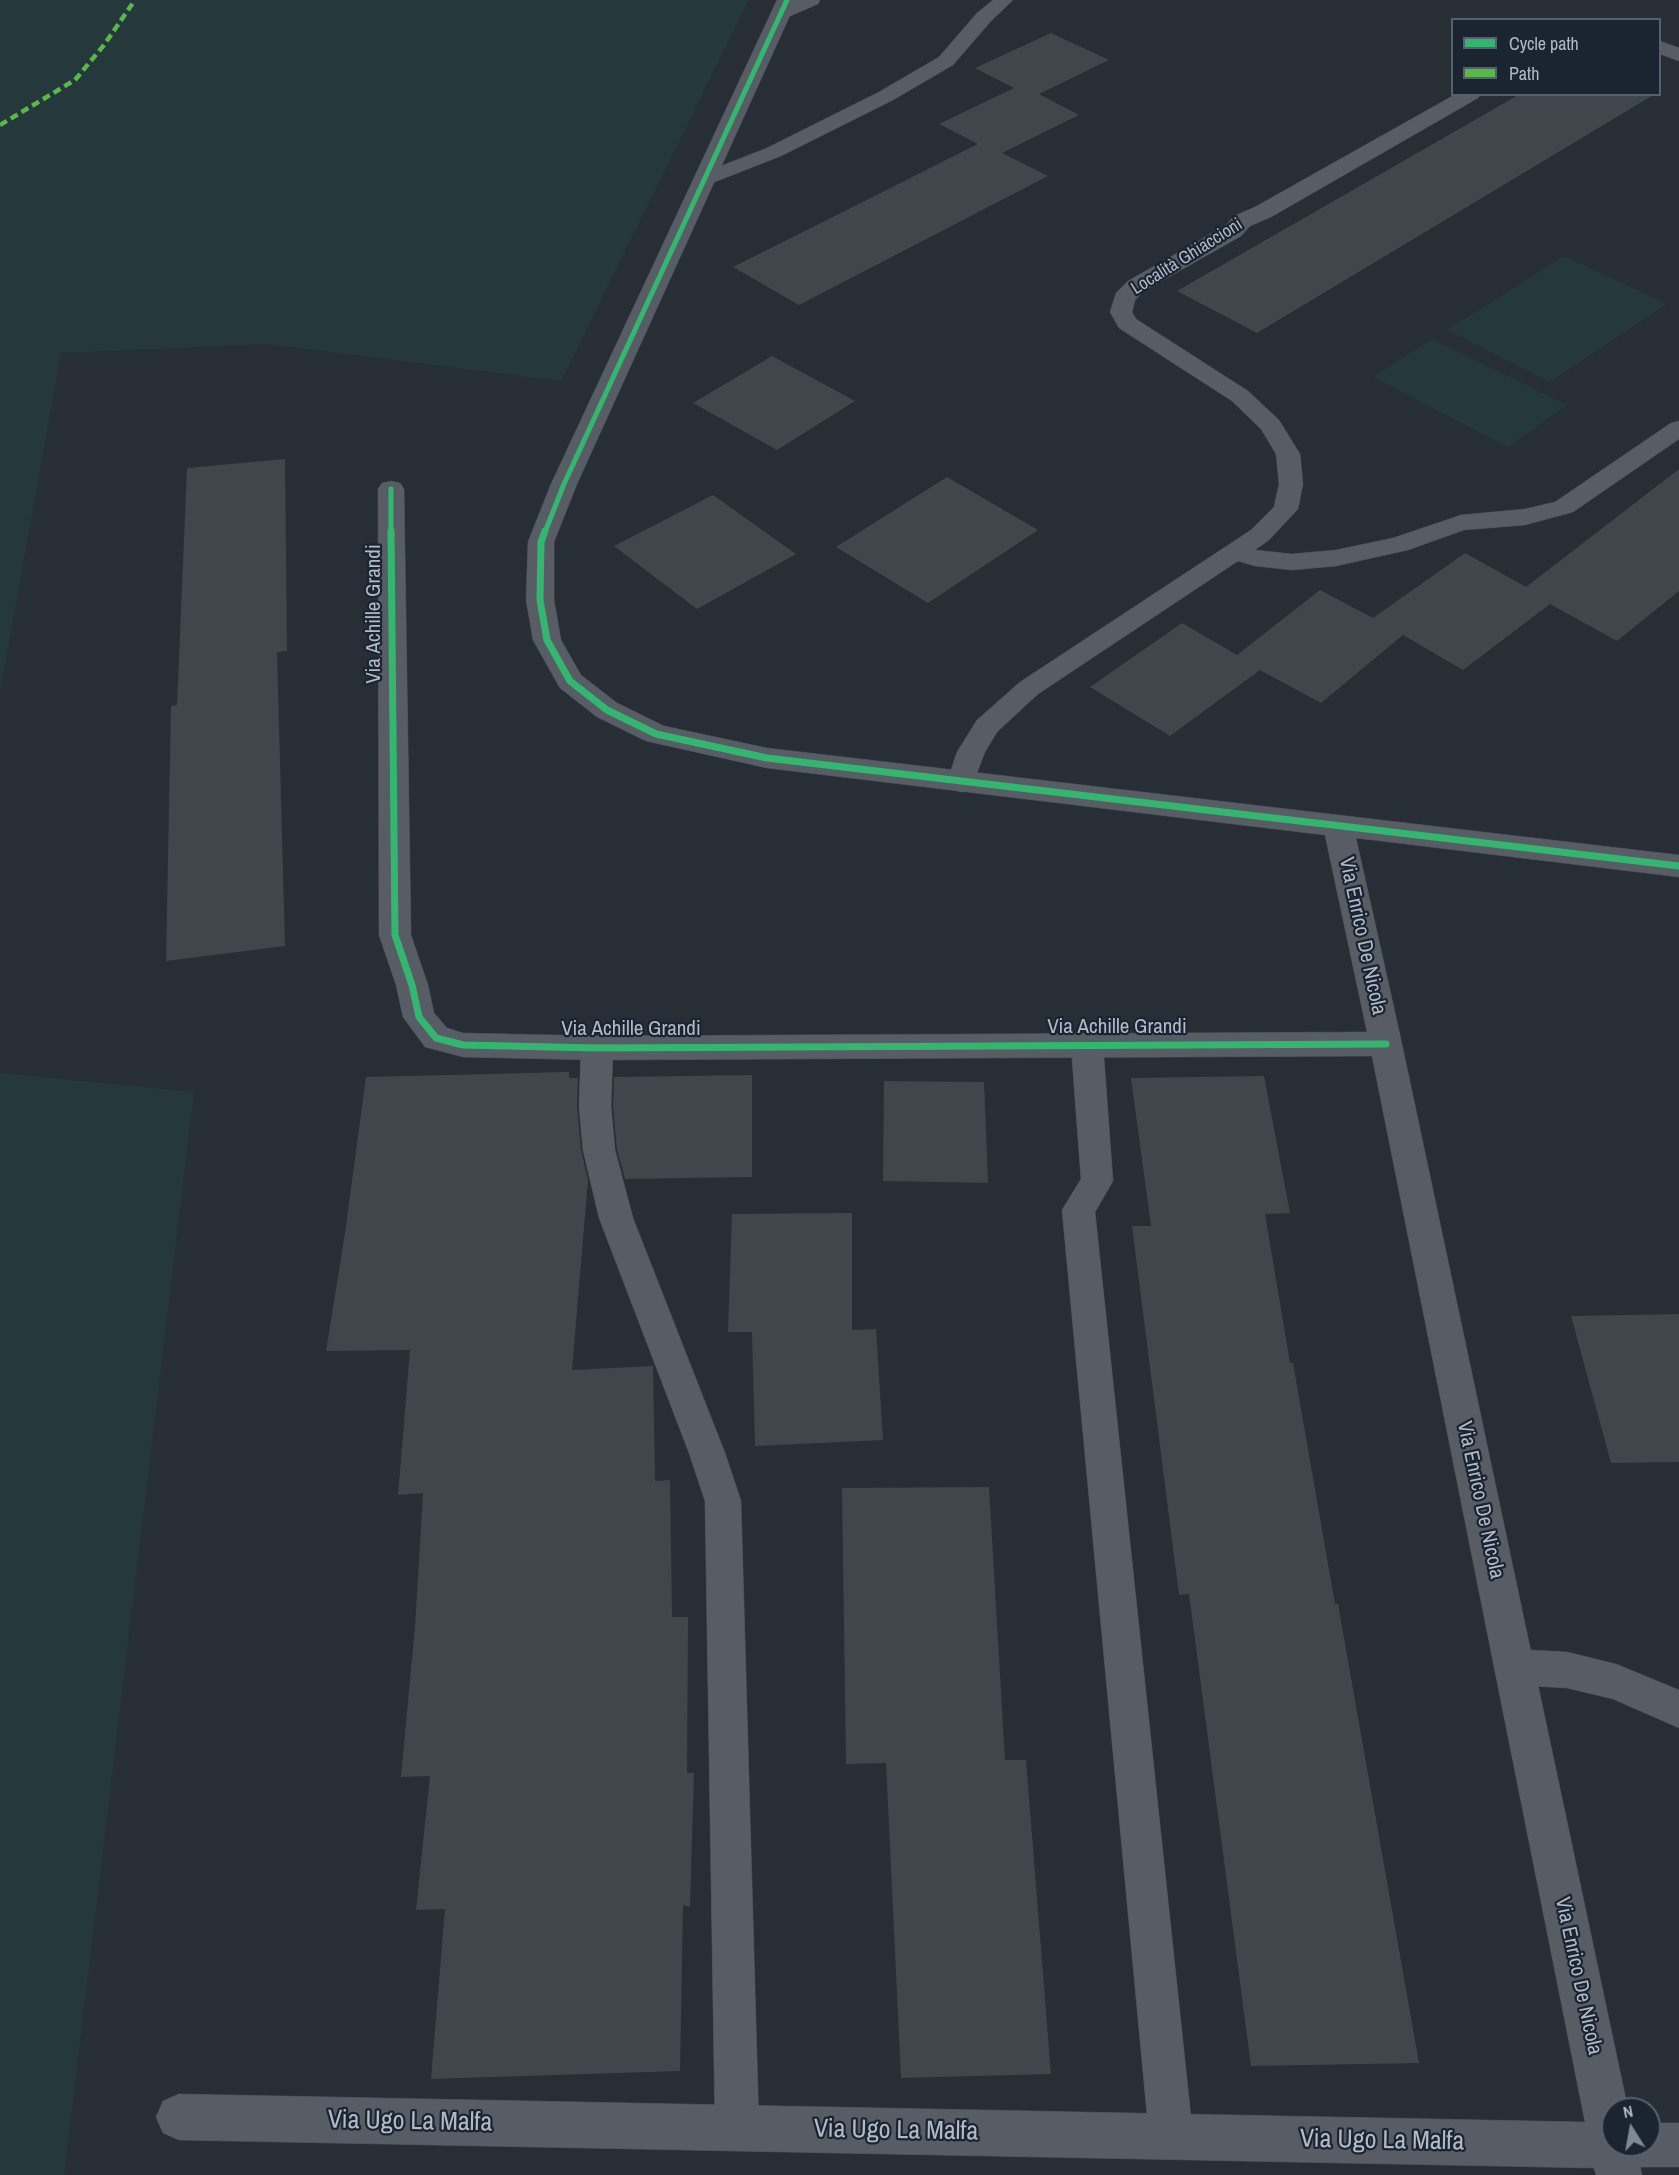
<!DOCTYPE html>
<meta charset="utf-8">
<style>
body{margin:0}
#map{position:relative;width:1679px;height:2175px;overflow:hidden;background:#282e36;font-family:"Archivo Narrow",sans-serif}
canvas{display:block}
.legend{position:absolute;left:1451px;top:18px;width:210px;height:78px;box-sizing:border-box;background:#1b2431;border:2px solid #57606d;margin:0;padding:8px 10px;list-style:none;font-size:18px;color:#b1bac8}
.legend li{display:flex;align-items:center;gap:12px;height:30px}
.legend b{width:30px;border:2px solid #57606d}
.north{position:absolute;left:1601px;top:2097px;width:60px;height:60px;box-sizing:border-box;background:#1b2431;border:2px solid #57606d;border-radius:50%;rotate:349deg;font-size:16px;font-weight:700;line-height:24px;text-align:center;color:#b1bac8}
.north::after{content:'';display:block;margin:auto;width:21px;height:27px;background:#818995;clip-path:polygon(50% 0,100% 100%,50% 72%,0 100%)}
</style>
<div id="map">
<canvas width="1679" height="2175"></canvas>
<ul class="legend">
<li><b style="height:8px;background:#33b770"></b>Cycle path</li>
<li><b style="height:8px;background:#58b947"></b>Path</li>
</ul>
<div class="north">N</div>
</div>
<script>
const g = document.querySelector('canvas').getContext('2d');
g.lineJoin = 'round';
function fillPath(path, color) { g.fillStyle = color; g.fill(path, 'evenodd'); }
const toPath = rows => new Path2D(rows.map(r => 'M' + r).join(''));
function trace(path, color, width, dash) { g.strokeStyle = color; g.lineWidth = width; g.lineCap = dash ? 'butt' : 'round'; g.setLineDash(dash || []); g.stroke(path); }
function write(font, color, halo, rows, align = 'center') {
  g.font = font + ' "Archivo Narrow",sans-serif'; g.lineWidth = 4.5; g.setLineDash([]); g.textBaseline = 'middle'; g.strokeStyle = halo; g.fillStyle = color; for (const [text, x, y, turn = 0] of rows) {
    g.save(); g.translate(x, y); g.rotate((+turn || 0) * Math.PI / 180); g.textAlign = isNaN(turn) ? turn : align; if (halo) g.strokeText(text, 0, 0); g.fillText(text, 0, 0); g.restore();
  }
}
fillPath(toPath([
 [0,0,749,0,561,381,268,344,61,353,0,693],
 [1564,256,1667,304,1550,382,1447,330],
 [1432,339,1567,405,1508,447,1373,377],
 [0,1073,194,1092,64,2175,0,2175]
]), '#25383c');
fillPath(toPath([
 [1051,33,1109,60,1039,94,1079,115,1002,153,1048,176,799,305,733,267,978,144,939,124,1014,88,975,68],
 [1520,94,1655,94,1257,333,1177,291],
 [772,356,855,401,777,450,693,403],
 [285,459,287,651,277,652,285,946,166,961,171,706,177,705,187,468],
 [1679,469,1679,591,1617,641,1550,604,1463,670,1403,635,1321,703,1260,670,1170,736,1090,687,1182,623,1237,655,1320,590,1373,618,1465,553,1526,587],
 [947,477,1038,530,928,603,836,547],
 [713,495,796,554,697,609,614,546],
 [569,1072,569,1078,578,1078,577,1106,581,1150,588,1180,572,1370,653,1366,655,1481,670,1480,672,1617,688,1617,687,1773,694,1773,690,1907,683,1905,680,2071,431,2079,445,1909,416,1910,430,1776,401,1777,415,1626,423,1493,398,1495,410,1350,326,1351,345,1233,366,1077],
 [752,1075,752,1177,625,1179,617,1150,613,1106,614,1077],
 [1264,1076,1290,1213,1265,1214,1290,1363,1293,1363,1335,1604,1338,1604,1419,2063,1251,2066,1189,1594,1179,1595,1132,1226,1151,1226,1131,1078],
 [884,1081,984,1082,988,1183,883,1181],
 [852,1213,852,1330,876,1329,883,1440,755,1446,752,1332,728,1332,732,1214],
 [1679,1314,1679,1462,1611,1463,1571,1316],
 [989,1487,1005,1760,1026,1760,1051,2074,901,2078,886,1763,846,1764,842,1488]
]), '#41464c');
const service = toPath([
 [795,0,820,0,818,4,788,17,781,19,774,17,771,13,774,9,795,0],
 [993,0,1013,0,991,21,953,65,893,100,781,156,712,183,705,185,698,183,695,179,698,175,767,148,879,92,939,57,977,13,993,0],
 [1660,41,1679,48,1679,61,1660,54,1660,41],
 [1456,94,1481,94,1478,98,1271,217,1250,226,1241,236,1144,291,1135,300,1132,312,1136,319,1248,391,1279,420,1300,454,1303,484,1298,509,1269,540,1255,550,1292,554,1336,550,1393,538,1461,515,1525,509,1555,502,1671,423,1679,421,1679,439,1573,512,1525,525,1464,530,1408,550,1336,566,1292,570,1255,566,1238,561,1038,694,997,732,985,752,971,789,961,792,951,789,947,782,957,752,977,720,1020,682,1251,530,1274,507,1279,484,1276,454,1261,429,1232,401,1119,328,1110,312,1116,293,1128,281,1225,226,1234,216,1255,207,1456,94],
 [1087,1033,1098,1037,1103,1045,1113,1181,1095,1212,1193,2136,1186,2151,1171,2158,1156,2151,1149,2136,1062,1210,1081,1179,1071,1045,1076,1037,1087,1033],
 [597,1036,608,1040,613,1048,611,1106,615,1150,633,1218,725,1453,741,1501,759,2128,752,2143,737,2150,722,2143,715,2128,705,1501,689,1453,599,1218,583,1150,579,1106,581,1048,586,1040,597,1036],
 [1514,1649,1567,1652,1616,1664,1679,1690,1679,1728,1613,1699,1567,1688,1514,1685,1500,1680,1495,1667,1500,1654,1514,1649],
 [1612,2123,1613,2145,1649,2145,1649,2123,1679,2123,1679,2167,1612,2167,1597,2160,1590,2145,1597,2130,1612,2123]
]);
const minor = toPath([
 [777,0,797,0,577,484,554,542,554,600,561,640,581,675,617,703,664,726,767,748,1679,855,1679,877,1356,838,1402,1044,1628,2109,1613,2109,1613,2145,1636,2145,1642,2175,1596,2175,1594,2168,179,2140,163,2133,156,2117,163,2101,179,2094,1585,2122,1372,1056,597,1060,463,1057,425,1047,403,1017,396,985,379,935,378,489,382,483,391,481,400,483,404,489,411,935,428,985,434,1013,447,1028,463,1033,597,1036,1367,1032,1325,835,767,768,646,741,597,717,560,688,556,681,533,640,526,600,528,542,551,484,777,0]
]);
trace(service, '#464a51', 1);
trace(minor, '#464a51', 1);
fillPath(service, '#585c64');
fillPath(minor, '#585c64');
trace(toPath([
 [0,125,75,80,104,45,135,0]
]), '#58b947', 4.5, [8, 4.5]);
trace(toPath([
 [391,489,391,532],
 [545,532,564,484,787,0]
]), '#33b770', 5);
trace(toPath([
 [391,531,395,935,412,985,419,1017,436,1038,463,1045,597,1048,1386,1044],
 [545,531,541,542,540,600,547,640,570,681,607,710,656,734,767,758,1679,866]
]), '#33b770', 7);
write('18px', '#b1bac8', '#1b2431', [
 ["Località Ghiaccioni",1187,257,-32]
]);
write('21px', '#b1bac8', '#1b2431', [
 ["Via Achille Grandi",374,614,-90],
 ["Via Enrico De Nicola",1362,936,78],
 ["Via Achille Grandi",1117,1027],
 ["Via Achille Grandi",631,1029],
 ["Via Enrico De Nicola",1480,1500,78],
 ["Via Enrico De Nicola",1578,1976,78]
]);
write('26px', '#b1bac8', '#1b2431', [
 ["Via Ugo La Malfa",410,2122,1],
 ["Via Ugo La Malfa",896,2131,1],
 ["Via Ugo La Malfa",1382,2141,1]
]);
</script>
